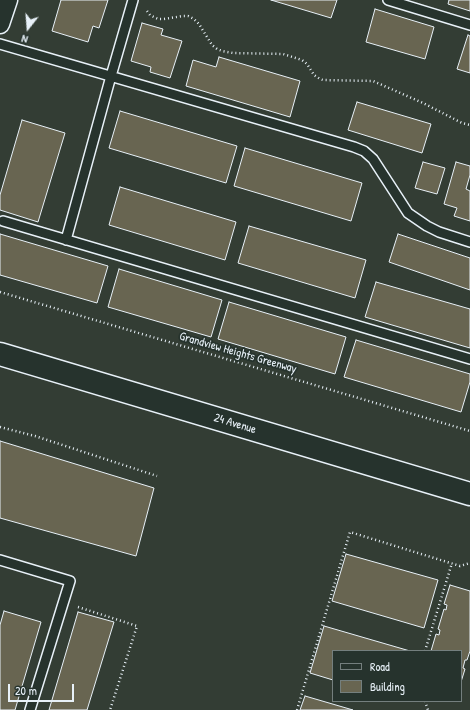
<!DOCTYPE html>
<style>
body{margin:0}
#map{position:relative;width:470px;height:710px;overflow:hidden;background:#333d34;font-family:"Patrick Hand",sans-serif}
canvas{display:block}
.legend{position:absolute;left:332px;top:650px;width:130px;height:52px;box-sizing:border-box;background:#26332d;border:1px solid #747f7e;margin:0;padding:5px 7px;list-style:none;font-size:12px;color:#e8f1f8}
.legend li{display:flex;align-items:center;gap:8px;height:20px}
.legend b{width:20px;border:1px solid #747f7e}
.north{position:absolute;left:8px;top:8px;width:40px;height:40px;-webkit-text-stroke:3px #26332d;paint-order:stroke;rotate:197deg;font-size:11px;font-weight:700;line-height:16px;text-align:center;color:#e8f1f8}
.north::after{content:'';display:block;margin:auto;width:14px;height:18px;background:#e8f1f8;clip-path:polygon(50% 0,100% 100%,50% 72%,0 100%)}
.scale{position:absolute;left:8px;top:684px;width:66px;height:18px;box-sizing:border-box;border:2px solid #e8f1f8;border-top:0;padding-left:5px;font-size:12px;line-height:14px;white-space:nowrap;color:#e8f1f8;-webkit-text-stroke:3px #26332d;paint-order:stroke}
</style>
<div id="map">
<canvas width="470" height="710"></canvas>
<ul class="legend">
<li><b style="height:5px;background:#26332d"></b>Road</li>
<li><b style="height:11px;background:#686551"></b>Building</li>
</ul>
<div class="north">N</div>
<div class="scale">20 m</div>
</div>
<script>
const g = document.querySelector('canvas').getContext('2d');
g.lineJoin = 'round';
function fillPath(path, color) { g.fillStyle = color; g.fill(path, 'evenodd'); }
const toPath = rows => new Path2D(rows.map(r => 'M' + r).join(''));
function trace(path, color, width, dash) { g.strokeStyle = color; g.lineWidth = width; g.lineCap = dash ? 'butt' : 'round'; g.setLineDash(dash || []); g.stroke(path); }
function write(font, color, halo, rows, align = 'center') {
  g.font = font + ' "Patrick Hand",sans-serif'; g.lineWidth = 3.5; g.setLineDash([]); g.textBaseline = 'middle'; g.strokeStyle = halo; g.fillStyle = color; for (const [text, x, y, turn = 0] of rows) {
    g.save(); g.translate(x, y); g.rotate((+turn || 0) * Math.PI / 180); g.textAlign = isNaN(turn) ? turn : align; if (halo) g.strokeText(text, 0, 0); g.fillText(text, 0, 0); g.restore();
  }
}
const building = toPath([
 [61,0,108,0,99,28,93,26,88,42,52,31,61,0],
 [271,0,337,0,331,18,271,0],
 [449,0,470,0,470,11,448,4,449,0],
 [375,9,434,27,425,59,366,42,375,9],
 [142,23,163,29,161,35,182,41,170,78,150,72,151,67,131,61,142,23],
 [468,35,470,36,470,73,457,69,468,35],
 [219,57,300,81,290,117,186,86,193,60,216,67,219,57],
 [357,102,431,124,422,153,348,130,357,102],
 [120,111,237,146,226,183,109,148,120,111],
 [22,120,65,133,38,222,0,210,0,195,22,120],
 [245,148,362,183,351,221,234,186,245,148],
 [423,162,445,168,437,194,415,188,423,162],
 [456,162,470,166,470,175,466,189,470,191,470,221,454,216,457,208,444,204,456,162],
 [120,187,236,222,225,260,109,225,120,187],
 [249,226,366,260,355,298,238,263,249,226],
 [0,234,108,266,97,303,0,275,0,234],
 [398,234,470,258,470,290,389,262,398,234],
 [119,269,222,300,211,337,108,307,119,269],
 [376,282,470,309,470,348,365,317,376,282],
 [229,302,346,337,335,374,218,339,229,302],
 [356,340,470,374,470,382,461,412,344,377,356,340],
 [0,441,154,488,136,556,0,518,0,441],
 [346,554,438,580,424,628,332,601,346,554],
 [450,585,470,591,470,651,467,660,465,660,463,668,465,669,461,682,461,651,431,651,436,634,439,635,440,630,438,629,444,609,446,610,447,605,444,604,450,585],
 [4,611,41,622,15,710,0,710,0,625,4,611],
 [78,612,114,622,87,710,49,710,78,612],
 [324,626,410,651,333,651,333,680,310,673,324,626],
 [305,696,353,710,300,710,305,696]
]);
fillPath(building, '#686551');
trace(building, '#e8f1f8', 1);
const service = toPath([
 [388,0,470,25],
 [0,44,354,147,364,151,373,159,408,213,427,226,439,232,470,242],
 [3,221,470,359],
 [66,240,111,76,133,0],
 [0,560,70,581,30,710]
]);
const minor = toPath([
 [0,24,8,0]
]);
const secondary = toPath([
 [0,354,470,494]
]);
trace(service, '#e8f1f8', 12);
trace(minor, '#e8f1f8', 21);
trace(secondary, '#e8f1f8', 25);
trace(toPath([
 [147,11,150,15,158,19,164,19,183,16,188,16,194,19,199,24,212,45,217,49,222,51,233,53,283,54,302,60,307,64,314,75,320,79,323,80,373,81,423,103,462,123,470,125],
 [0,292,470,431],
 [0,427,35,436,157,476],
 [78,607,137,626,110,710],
 [425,651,452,563],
 [425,701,428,710],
 [297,710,350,532,460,566,470,563]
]), '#e8f1f8', 2.5, [1, 3]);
trace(service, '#26332d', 9);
trace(minor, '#26332d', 18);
trace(secondary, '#26332d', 22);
write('12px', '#e8f1f8', '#26332d', [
 ["Grandview Heights Greenway",238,353,16],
 ["24 Avenue",235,424,17]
]);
</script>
